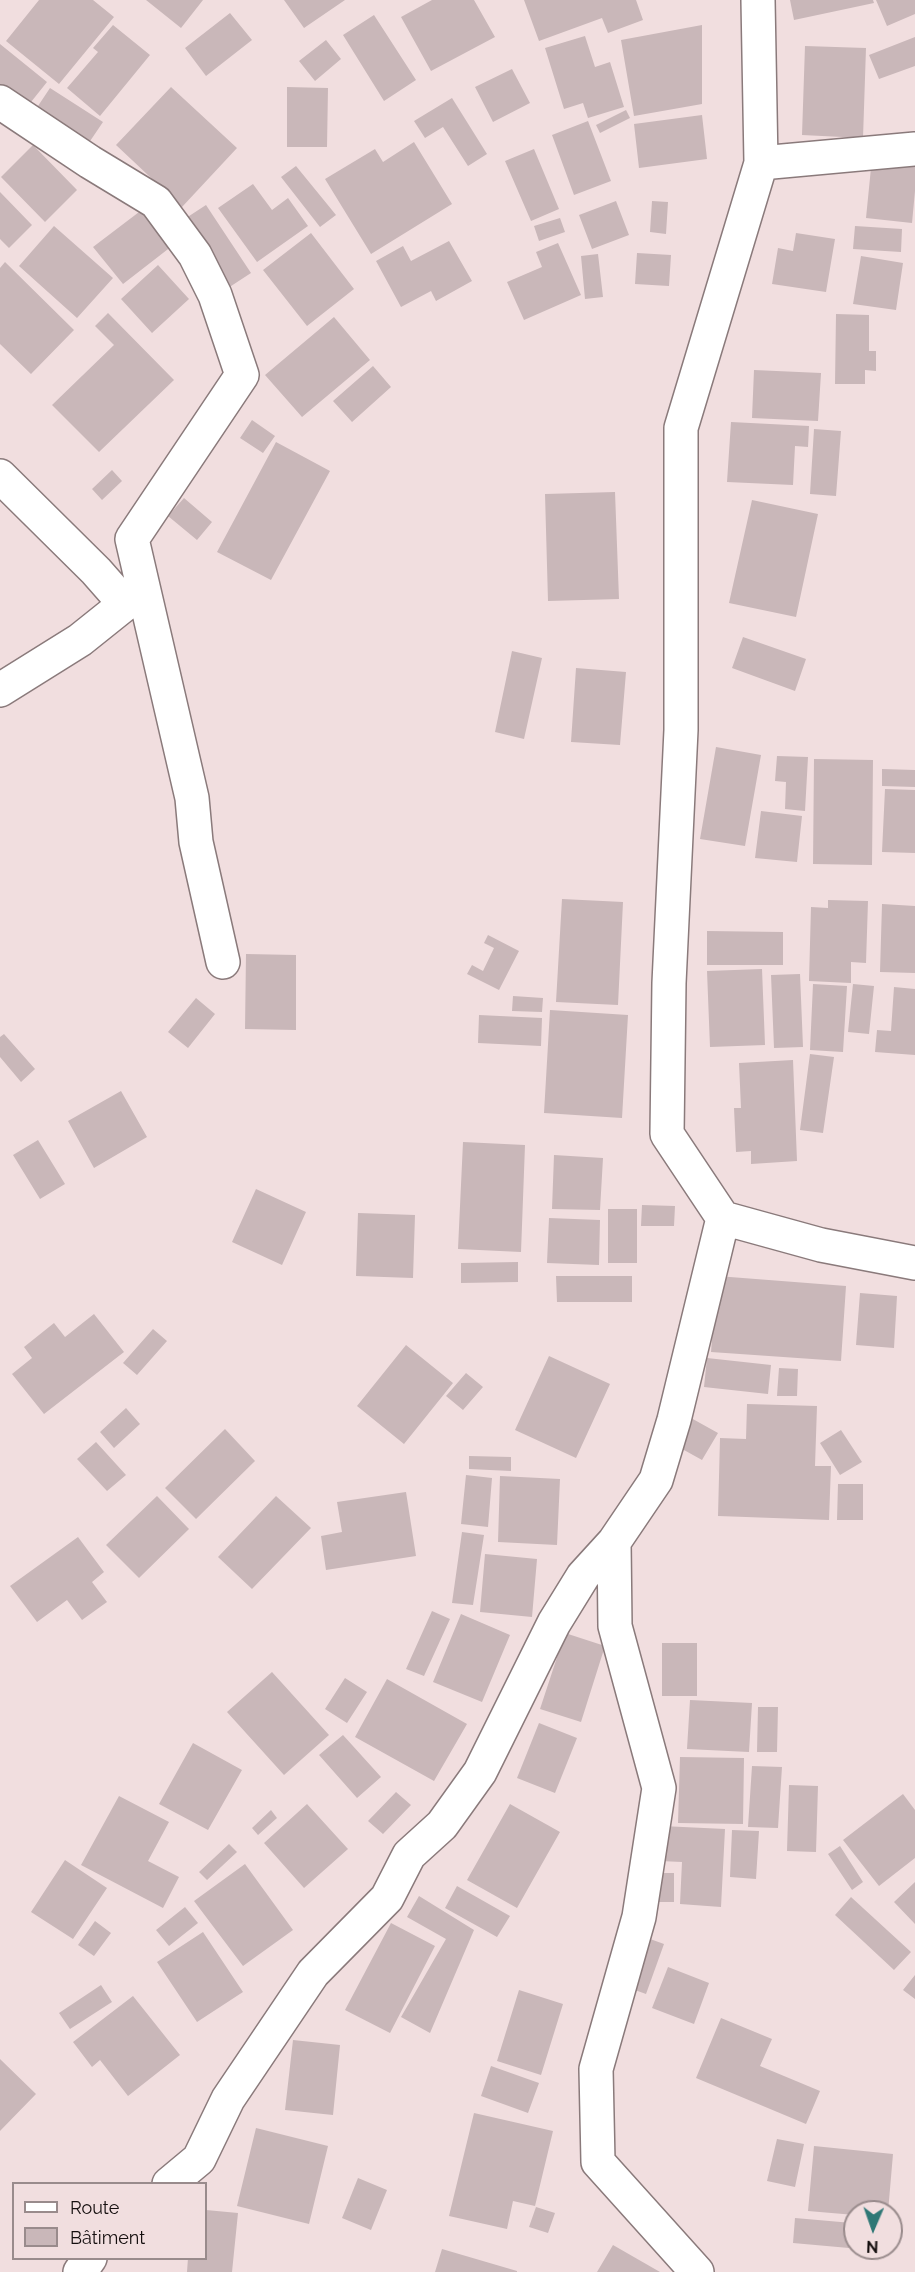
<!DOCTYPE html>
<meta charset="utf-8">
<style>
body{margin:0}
#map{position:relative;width:915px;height:2272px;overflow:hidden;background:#f1dedf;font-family:Raleway,sans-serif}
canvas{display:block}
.legend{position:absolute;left:12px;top:2182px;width:195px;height:78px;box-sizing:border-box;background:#f1dedf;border:2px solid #998b8c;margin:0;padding:8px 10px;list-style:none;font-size:18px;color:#150f0f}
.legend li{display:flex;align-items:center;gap:12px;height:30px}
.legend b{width:30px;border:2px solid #998b8c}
.north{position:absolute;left:843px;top:2200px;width:60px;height:60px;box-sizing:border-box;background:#f1dedf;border:2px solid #998b8c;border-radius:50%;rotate:182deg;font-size:16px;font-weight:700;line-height:24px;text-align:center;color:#150f0f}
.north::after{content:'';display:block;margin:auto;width:21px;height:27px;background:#2f7876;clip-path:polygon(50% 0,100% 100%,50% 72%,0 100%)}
</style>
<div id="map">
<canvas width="915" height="2272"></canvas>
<ul class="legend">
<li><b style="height:8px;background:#fff"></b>Route</li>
<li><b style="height:16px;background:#c9b7b9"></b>Bâtiment</li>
</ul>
<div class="north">N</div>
</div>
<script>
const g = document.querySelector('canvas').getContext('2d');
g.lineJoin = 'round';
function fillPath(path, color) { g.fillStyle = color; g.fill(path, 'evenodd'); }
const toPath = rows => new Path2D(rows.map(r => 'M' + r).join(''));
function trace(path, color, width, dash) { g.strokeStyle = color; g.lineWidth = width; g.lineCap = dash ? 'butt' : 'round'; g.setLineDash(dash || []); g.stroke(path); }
fillPath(toPath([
 [39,0,93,0,114,17,59,84,6,41],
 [146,0,203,0,181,28],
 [284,0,345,0,304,28],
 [432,0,474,0,495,37,431,71,401,17],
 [524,0,636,0,643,20,608,33,602,18,539,41],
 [790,0,873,0,874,3,794,20],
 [876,0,915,0,915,14,887,26],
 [230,13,252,40,206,76,185,48],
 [374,15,416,80,384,101,343,35],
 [113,25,150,55,100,116,67,88,98,52,93,48],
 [702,25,702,104,634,116,621,40],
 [585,36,595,67,610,62,624,107,588,118,583,103,564,109,545,48],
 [915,37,915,66,879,79,869,55],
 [326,40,341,59,315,81,299,61],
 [0,44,47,82,27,107,0,86],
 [805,46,866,48,863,138,802,135],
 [512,69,530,103,493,122,475,87],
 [171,87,237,148,182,207,116,145],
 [287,87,328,88,327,147,287,147],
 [50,88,103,122,84,150,32,115],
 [452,98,487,154,468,166,443,127,425,138,414,121],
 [626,110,630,118,600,133,596,125],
 [702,115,707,159,639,168,634,124],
 [588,121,611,181,574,195,552,135],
 [414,142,452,204,371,254,325,179,375,149,383,162],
 [33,145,77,190,45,222,1,177],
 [534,149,559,209,531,221,505,161],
 [872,158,915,162,915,191,912,223,866,218],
 [296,166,336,215,320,227,281,177],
 [253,184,272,210,288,198,308,226,257,262,218,208],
 [0,192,32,225,9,248,0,239],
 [616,201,629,235,592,249,579,215],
 [652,201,668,202,666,234,650,232],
 [206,205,251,273,228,288,183,220],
 [143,209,172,246,123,284,93,247],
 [560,218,565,232,539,241,534,226],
 [54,226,113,278,77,318,19,266],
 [855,226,902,229,901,252,853,249],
 [311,233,354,289,307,326,263,270],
 [796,233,835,239,826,292,772,284,778,248,793,251],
 [449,241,472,281,436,301,431,291,401,307,376,261,403,246,411,261],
 [558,243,581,295,524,320,507,282,542,267,536,252],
 [637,253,671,255,669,286,635,284],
 [598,254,603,297,585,299,581,256],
 [861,256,903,263,896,310,853,304],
 [5,262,74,330,31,374,0,344,0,268],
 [158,265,189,299,152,333,121,299],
 [108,313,174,380,99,452,52,405,114,345,95,326],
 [836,314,869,315,869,351,876,351,876,371,865,370,865,384,835,384],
 [334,317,370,360,302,417,265,375],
 [373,366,391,387,352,422,333,401],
 [754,370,821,373,818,421,752,418],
 [252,420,275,436,263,453,240,438],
 [731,422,809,426,808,447,795,446,793,485,727,482],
 [814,429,841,431,836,496,810,494],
 [276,442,330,471,271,580,217,552],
 [112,470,122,481,102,500,92,489],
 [615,492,619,599,548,601,545,494],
 [184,498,212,522,197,540,168,516],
 [752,500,818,514,796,617,729,603],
 [743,637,806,659,795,691,732,668],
 [512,651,542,658,524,739,495,732],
 [576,668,626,672,620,745,571,742],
 [716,747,761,755,745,846,700,839],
 [777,756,808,757,805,811,785,809,786,782,775,781],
 [814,759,873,760,872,865,813,864],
 [882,769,915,770,915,787,882,786],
 [885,789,915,790,915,853,882,852],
 [761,811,802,816,797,862,755,858],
 [562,899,623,902,618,1005,556,1002],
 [828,900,868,901,866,963,851,962,851,983,809,981,811,907,828,908],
 [882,904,915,906,915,973,880,972],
 [707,931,783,932,783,965,707,965],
 [488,935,519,951,499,990,467,974,472,965,483,971,494,948,484,943],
 [246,954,296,955,296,1030,245,1029],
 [762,969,765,1045,710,1047,707,971],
 [800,974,803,1047,774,1048,771,975],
 [813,984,847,986,843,1052,810,1050],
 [853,984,874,986,869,1034,848,1032],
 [894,987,915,989,915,1055,875,1052,877,1030,891,1031],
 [513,996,543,998,542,1012,512,1011],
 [196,998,215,1014,188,1048,168,1032],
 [550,1010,628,1015,622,1118,544,1113],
 [479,1015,542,1018,541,1046,478,1043],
 [4,1034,35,1069,21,1082,0,1057,0,1037],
 [810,1054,834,1057,823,1133,800,1130],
 [793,1060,797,1161,751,1164,751,1151,736,1152,734,1108,741,1108,739,1063],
 [121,1091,147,1137,94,1168,68,1121],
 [38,1140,65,1184,40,1199,13,1155],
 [463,1142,525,1145,521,1252,458,1249],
 [554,1155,603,1158,600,1210,552,1209],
 [256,1189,306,1212,282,1265,232,1242],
 [642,1205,675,1206,674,1226,641,1226],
 [608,1209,637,1209,637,1263,608,1263],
 [358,1213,415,1215,413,1278,356,1276],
 [549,1218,600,1220,599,1265,547,1263],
 [518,1262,518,1282,461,1283,461,1263],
 [556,1276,632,1276,632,1302,557,1302],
 [717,1276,846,1286,841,1361,711,1352],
 [860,1293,897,1296,894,1348,856,1345],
 [94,1314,124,1352,44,1414,12,1374,32,1358,24,1347,54,1323,65,1337],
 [153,1329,167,1341,137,1375,123,1363],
 [406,1345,453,1383,404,1444,357,1406],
 [549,1356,610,1384,576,1458,515,1430],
 [707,1358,771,1365,768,1394,704,1387],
 [779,1368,798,1369,797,1396,777,1396],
 [466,1373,483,1387,463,1410,446,1396],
 [747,1404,817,1406,815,1466,831,1466,829,1520,718,1516,720,1438,746,1439],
 [126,1408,140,1424,114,1448,100,1432],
 [691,1418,718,1433,702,1460,675,1445],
 [225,1429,255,1461,196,1519,165,1488],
 [841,1430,862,1462,840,1475,820,1443],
 [96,1442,126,1475,107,1491,77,1459],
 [469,1456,511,1457,511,1471,469,1469],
 [466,1475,492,1478,488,1527,461,1524],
 [500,1476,560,1479,557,1545,498,1542],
 [838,1484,863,1484,863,1520,837,1520],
 [406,1492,416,1556,326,1570,321,1536,342,1532,337,1502],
 [157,1496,189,1529,139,1578,106,1545],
 [276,1496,311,1528,252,1589,218,1557],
 [462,1532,484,1535,473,1605,452,1603],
 [78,1537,104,1572,92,1582,107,1602,82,1620,67,1600,37,1622,10,1586],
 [485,1554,537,1559,532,1617,480,1612],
 [432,1611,450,1619,424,1676,406,1669],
 [461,1614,510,1635,482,1702,433,1682],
 [565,1633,605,1646,581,1722,540,1709],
 [662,1643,697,1643,697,1696,662,1696],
 [272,1672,329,1735,284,1775,227,1712],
 [345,1678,367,1692,347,1723,325,1709],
 [387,1679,467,1724,434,1781,355,1737],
 [690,1700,752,1703,749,1752,687,1749],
 [758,1707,778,1707,777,1752,757,1752],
 [539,1723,577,1738,555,1793,517,1778],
 [343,1735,381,1777,357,1798,319,1755],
 [193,1743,242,1770,208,1830,159,1804],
 [680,1757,744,1758,743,1824,678,1823],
 [752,1766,782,1767,778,1828,748,1827],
 [789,1785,818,1786,816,1852,787,1851],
 [396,1792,411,1805,383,1834,368,1821],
 [903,1794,915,1810,915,1858,879,1886,843,1840],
 [119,1796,169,1822,148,1861,179,1877,163,1908,81,1865],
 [307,1804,348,1849,304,1888,264,1843],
 [510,1804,560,1832,517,1908,467,1880],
 [271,1810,277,1818,258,1835,252,1828],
 [662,1826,725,1829,721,1907,680,1904,682,1862,660,1861],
 [732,1830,759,1831,756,1879,730,1877],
 [229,1844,237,1852,207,1880,199,1872],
 [840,1846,863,1882,852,1890,828,1854],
 [65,1860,107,1888,73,1939,31,1912],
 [245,1864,293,1930,243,1966,194,1901],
 [653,1873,674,1873,674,1902,652,1902],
 [915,1882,915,1924,894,1902],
 [457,1886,510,1916,497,1937,445,1908],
 [419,1896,474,1930,430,2033,401,2017,446,1939,407,1917],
 [851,1897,911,1952,894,1970,835,1915],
 [185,1907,198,1923,169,1946,156,1930],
 [95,1921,111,1933,94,1956,78,1945],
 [391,1923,435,1946,390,2033,345,2010],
 [203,1932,243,1992,197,2022,157,1962],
 [639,1935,664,1944,646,1994,621,1985],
 [668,1967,709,1983,694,2024,652,2008],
 [915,1975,915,1999,903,1990],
 [101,1985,112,2002,70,2029,59,2013],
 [519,1990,563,2004,541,2075,497,2061],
 [133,1996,180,2055,128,2096,100,2060,92,2067,73,2042],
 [721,2018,772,2039,760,2066,820,2091,806,2124,696,2078],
 [293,2040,340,2045,333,2115,285,2110],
 [0,2059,36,2094,0,2131],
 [491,2066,539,2083,528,2113,481,2096],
 [474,2113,553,2131,535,2206,513,2201,507,2229,449,2216],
 [256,2128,328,2146,309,2224,237,2206],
 [777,2139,804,2144,795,2187,767,2181],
 [814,2146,893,2154,888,2212,855,2212,855,2215,808,2211],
 [358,2178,387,2190,371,2230,342,2218],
 [536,2207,555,2213,548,2233,529,2227],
 [206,2210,238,2213,232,2272,187,2272,188,2258,206,2258],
 [795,2218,852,2223,849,2248,793,2243],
 [613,2245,660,2272,597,2272],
 [442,2249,517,2271,517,2272,435,2272]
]), '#c9b7b9');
const street = toPath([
 [758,0,761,163,681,428,681,730,669,983,667,1134,723,1218,821,1245,915,1263],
 [0,102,90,162,156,202,195,255,215,295,242,375,132,539,192,798,196,842,223,962],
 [761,163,915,149],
 [0,476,96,571,125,604,80,640,0,690],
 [614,1542,615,1626,659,1788,639,1917,596,2069,598,2162,697,2272],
 [169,2184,199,2159,228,2099,313,1973,387,1898,409,1855,442,1825,480,1772,554,1623,583,1576,614,1542,656,1480,674,1420,723,1218],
 [80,2272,90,2258]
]);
trace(street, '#8a7a7b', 36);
trace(street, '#fff', 33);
</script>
